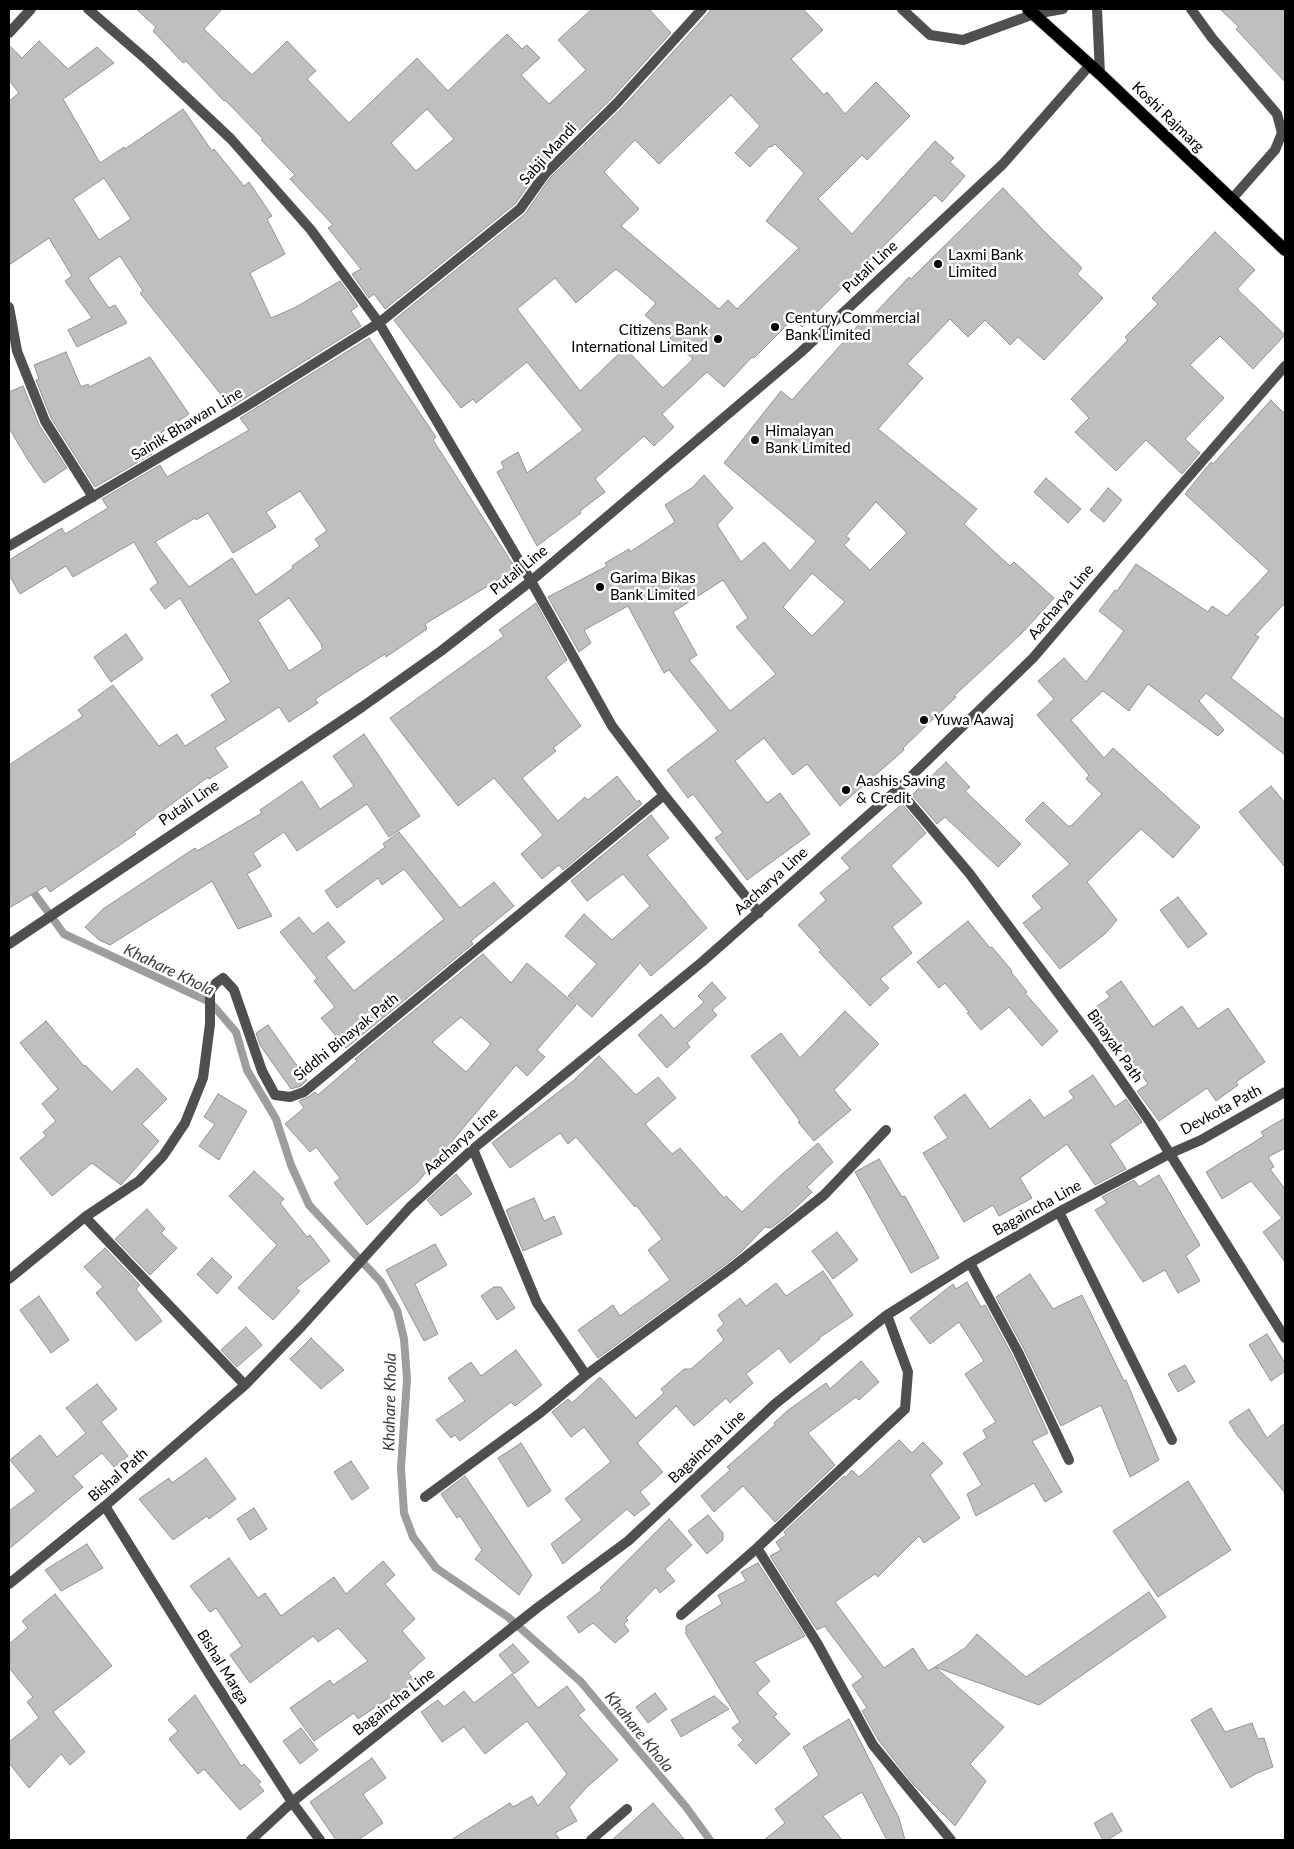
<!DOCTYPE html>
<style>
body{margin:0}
#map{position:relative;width:1294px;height:1849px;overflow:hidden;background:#fff;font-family:Lato,sans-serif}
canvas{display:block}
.frame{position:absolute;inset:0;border:10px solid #000;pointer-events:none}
</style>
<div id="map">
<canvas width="1294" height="1849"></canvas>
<div class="frame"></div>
</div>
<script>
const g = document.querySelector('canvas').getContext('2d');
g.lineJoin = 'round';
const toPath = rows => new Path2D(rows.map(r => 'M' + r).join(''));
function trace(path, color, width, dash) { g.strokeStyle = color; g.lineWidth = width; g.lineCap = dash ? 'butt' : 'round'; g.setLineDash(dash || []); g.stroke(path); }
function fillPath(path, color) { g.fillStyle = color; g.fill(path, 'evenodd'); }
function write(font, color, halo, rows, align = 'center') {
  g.font = font + ' Lato,sans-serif'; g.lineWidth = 5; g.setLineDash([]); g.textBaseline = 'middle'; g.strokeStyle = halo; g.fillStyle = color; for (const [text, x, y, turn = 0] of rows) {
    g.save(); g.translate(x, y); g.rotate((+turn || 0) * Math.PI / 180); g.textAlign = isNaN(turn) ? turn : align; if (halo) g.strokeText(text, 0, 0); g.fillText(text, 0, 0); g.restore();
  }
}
trace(toPath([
 [29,886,64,934,210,1002,236,1032,247,1070,276,1119,291,1165,309,1205,381,1282,397,1310,404,1339,407,1379,401,1468,404,1513,413,1537,436,1568,508,1617,581,1682,686,1807,710,1840]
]), '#9d9d9d', 8);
const building = toPath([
 [136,9,222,9,204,29,252,75,287,41,316,71,307,79,349,123,417,58,448,91,507,34,522,49,527,45,540,58,521,75,549,104,586,70,558,40,592,9,649,9,671,33,612,98,540,169,515,204,385,309,374,294,369,298,352,274,361,269,328,228,333,225,290,179,295,175,261,140,263,139,225,100,224,101,186,61,183,63,153,31,156,27,136,9],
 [427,109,454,139,416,171,391,143,427,109],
 [712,9,803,9,823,30,791,59,824,95,827,92,845,114,876,82,910,116,867,160,862,155,818,199,852,234,935,141,954,158,950,162,965,176,942,202,935,195,802,327,794,318,754,358,752,357,724,387,707,372,662,414,674,427,654,446,644,436,595,479,605,492,580,511,581,513,537,546,497,472,504,468,501,462,518,452,527,473,583,430,527,362,476,403,473,399,461,408,394,320,525,214,550,178,622,108,712,9],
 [731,95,760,126,735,153,750,167,770,146,771,147,775,144,804,173,766,221,799,248,737,309,728,300,719,309,621,226,639,209,604,172,635,140,659,164,731,95],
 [616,269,656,303,645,315,693,359,663,388,625,348,580,391,517,309,555,278,576,303,616,269],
 [1220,9,1285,9,1285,82,1236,29,1239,27,1220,9],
 [39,41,68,69,97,47,114,63,63,99,100,163,124,147,125,149,183,109,212,151,214,149,244,186,249,182,272,216,267,219,285,254,250,273,271,318,296,307,340,281,358,306,351,311,361,326,231,407,140,293,143,291,120,256,88,278,109,308,115,305,127,323,77,347,68,330,92,318,65,281,72,276,49,238,9,265,9,101,19,93,9,80,9,45,22,58,39,41],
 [104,178,131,219,99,240,73,199,104,178],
 [1003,188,1045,232,1082,268,1077,274,1103,298,1044,360,1018,337,1010,345,985,320,968,337,950,319,907,364,923,378,878,429,977,509,964,524,1010,566,1014,562,1054,598,1022,633,954,696,956,697,903,748,904,750,840,806,807,764,793,775,764,738,735,761,767,803,780,793,810,834,747,880,715,838,723,833,693,794,688,798,667,770,718,731,669,670,664,673,628,606,584,630,591,643,579,652,548,597,607,566,605,563,629,549,630,552,675,522,665,505,693,487,704,475,733,508,717,525,741,562,764,542,790,571,816,541,724,463,781,391,792,400,860,323,863,326,909,277,911,279,1003,188],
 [876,502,907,533,870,570,844,545,850,539,846,536,876,502],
 [812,573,845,602,812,636,783,607,812,573],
 [723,580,748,618,736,627,776,674,730,711,689,660,697,655,673,612,723,580],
 [1215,232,1255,270,1237,289,1285,335,1253,369,1220,336,1190,365,1224,398,1185,439,1200,453,1182,474,1146,440,1116,471,1075,432,1089,418,1071,399,1128,340,1125,337,1158,304,1152,298,1215,232],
 [369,338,436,437,433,440,516,569,425,624,427,629,386,657,385,654,315,699,318,703,289,722,279,707,215,748,228,767,209,779,208,777,134,832,136,834,50,892,46,886,9,908,9,765,83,716,78,710,113,685,159,746,177,734,185,746,226,720,211,695,231,682,180,598,165,609,150,589,158,583,134,542,73,577,66,566,20,594,9,575,9,560,62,528,65,534,108,508,102,499,160,465,167,477,249,430,240,418,369,338],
 [300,491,327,531,315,539,320,546,292,566,293,568,256,595,232,558,189,587,155,542,195,518,196,520,208,513,233,553,276,527,266,512,300,491],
 [289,598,322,645,321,646,323,649,289,671,258,620,289,598],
 [66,352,81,387,88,384,89,387,150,357,189,414,146,443,152,454,95,487,51,418,36,380,39,379,34,365,66,352],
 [23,386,39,425,67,468,44,483,28,460,9,428,9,392,23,386],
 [1271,400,1285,414,1285,603,1255,635,1259,637,1231,678,1285,720,1285,755,1206,693,1199,701,1224,730,1218,736,1148,684,1129,711,1103,691,1071,720,1104,758,1113,748,1200,827,1173,858,1141,829,1087,882,1117,920,1105,934,1060,969,1023,923,1042,908,1032,896,1070,864,1025,820,1043,802,1068,826,1071,826,1102,794,1086,779,1089,775,1037,715,1054,699,1038,681,1064,658,1086,682,1124,631,1099,611,1115,590,1117,591,1136,564,1208,612,1212,606,1227,616,1269,571,1185,494,1211,462,1213,464,1271,400],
 [1046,478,1081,509,1068,523,1034,492,1046,478],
 [1108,488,1122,500,1104,522,1090,510,1108,488],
 [536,603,567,660,546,677,581,726,553,748,556,751,522,778,558,821,585,797,588,800,617,776,637,802,639,800,642,804,563,870,559,865,542,879,521,854,543,835,494,778,458,806,390,718,504,636,499,630,536,603],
 [126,634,143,659,111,682,94,657,126,634],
 [364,734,420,816,389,837,367,804,297,851,284,832,253,853,261,866,247,874,272,916,238,929,212,881,110,945,99,940,85,927,103,909,195,848,197,851,262,813,260,810,302,781,320,809,354,786,333,756,364,734],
 [946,762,970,787,965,791,1021,844,998,867,945,817,937,824,912,795,946,762],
 [1271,786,1285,803,1285,867,1239,812,1271,786],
 [902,804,926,833,891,866,922,903,892,927,912,953,880,979,889,988,870,1006,819,952,821,950,798,925,826,900,820,893,850,868,841,858,902,804],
 [651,815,669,838,647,855,707,928,651,976,640,963,592,1017,568,996,597,964,565,936,584,914,612,940,650,906,623,874,587,901,571,881,651,815],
 [399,832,460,908,494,882,514,906,471,941,473,944,346,1048,321,1018,335,1007,314,981,317,978,280,932,299,917,313,934,328,922,345,942,326,957,354,991,444,919,404,869,382,885,378,878,337,908,325,891,385,847,383,844,399,832],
 [1178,897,1207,934,1188,948,1160,910,1178,897],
 [968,921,990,948,992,947,1012,971,1011,972,1027,992,1025,993,1058,1031,1042,1046,1009,1007,981,1030,967,1013,969,1012,945,983,939,988,917,962,968,921],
 [483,954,511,983,527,963,576,1005,537,1050,545,1057,527,1076,516,1065,418,1182,367,1225,334,1183,340,1178,316,1147,310,1152,285,1124,304,1108,299,1101,308,1097,315,1092,318,1095,357,1061,355,1059,483,954],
 [461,1017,491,1044,466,1072,432,1042,461,1017],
 [1121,981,1153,1027,1182,1006,1198,1029,1228,1008,1265,1062,1236,1082,1238,1085,1216,1101,1207,1088,1159,1121,1137,1091,1148,1084,1119,1043,1116,1045,1090,1011,1110,997,1106,992,1121,981],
 [712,982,726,998,712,1010,717,1015,687,1043,690,1047,667,1068,638,1035,661,1014,674,1029,704,1002,698,996,712,982],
 [845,1011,879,1044,834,1090,851,1110,814,1141,798,1122,800,1121,751,1056,781,1033,800,1058,845,1011],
 [46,1021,84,1066,85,1065,112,1092,137,1068,167,1099,142,1124,159,1141,121,1185,92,1163,52,1196,20,1158,46,1136,43,1132,56,1121,42,1104,58,1089,20,1043,46,1021],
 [268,1025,307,1080,301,1086,291,1089,260,1045,256,1033,268,1025],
 [599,1056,636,1095,658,1077,676,1098,645,1124,672,1154,680,1148,724,1198,726,1196,742,1212,781,1175,818,1143,833,1162,807,1187,812,1192,788,1215,771,1228,765,1227,742,1251,726,1264,598,1358,578,1330,613,1305,620,1316,670,1280,648,1250,662,1239,636,1205,635,1207,576,1137,568,1144,560,1133,510,1168,492,1143,573,1081,599,1056],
 [1093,1075,1115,1107,1126,1099,1142,1122,1110,1144,1126,1169,1095,1185,1067,1144,1020,1178,1032,1198,999,1216,993,1205,964,1222,923,1153,948,1138,934,1117,965,1094,990,1129,1030,1099,1044,1118,1074,1098,1069,1091,1093,1075],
 [218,1094,247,1111,219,1160,199,1146,215,1124,204,1117,218,1094],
 [1285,1118,1285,1148,1268,1157,1274,1167,1270,1169,1285,1189,1285,1262,1263,1232,1282,1218,1251,1181,1222,1199,1206,1172,1264,1136,1261,1132,1285,1118],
 [879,1159,902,1197,905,1196,939,1258,911,1273,855,1172,879,1159],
 [254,1171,284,1199,280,1203,307,1237,310,1235,330,1261,296,1288,300,1291,273,1320,238,1288,277,1245,229,1196,254,1171],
 [456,1174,472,1194,441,1216,427,1200,456,1174],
 [1159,1175,1200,1245,1186,1256,1200,1281,1178,1293,1165,1270,1143,1282,1095,1210,1107,1203,1102,1197,1134,1180,1139,1187,1159,1175],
 [534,1198,544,1221,554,1216,562,1234,523,1251,506,1210,534,1198],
 [147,1209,165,1229,161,1233,177,1248,150,1275,115,1239,147,1209],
 [837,1232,858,1260,833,1279,812,1251,837,1232],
 [435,1244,447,1265,415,1284,438,1334,424,1341,386,1270,435,1244],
 [105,1248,140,1285,136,1289,162,1321,136,1341,96,1293,103,1287,84,1267,105,1248],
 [212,1258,232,1277,217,1294,197,1274,212,1258],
 [823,1271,853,1315,819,1338,820,1339,790,1363,779,1348,746,1374,753,1383,730,1403,726,1398,694,1426,676,1406,637,1443,663,1472,640,1492,650,1504,634,1516,627,1509,563,1564,551,1544,582,1520,565,1499,611,1462,584,1427,571,1437,552,1412,568,1399,572,1403,600,1377,636,1418,664,1393,661,1389,684,1369,691,1369,724,1340,717,1330,724,1324,718,1315,740,1298,746,1306,776,1283,786,1296,823,1271],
 [1030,1274,1053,1309,1082,1295,1124,1381,1126,1380,1159,1460,1130,1477,1101,1405,1061,1426,1024,1349,996,1297,1030,1274],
 [967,1282,981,1307,985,1305,1012,1355,1048,1433,1032,1441,1062,1492,1045,1502,1034,1483,976,1516,967,1494,982,1485,963,1453,987,1438,983,1430,996,1422,965,1374,984,1361,959,1322,930,1344,910,1318,953,1284,956,1289,967,1282],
 [494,1287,501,1287,515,1308,497,1320,481,1296,494,1287],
 [39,1296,69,1340,51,1353,20,1310,39,1296],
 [246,1327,262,1345,237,1367,221,1350,246,1327],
 [1267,1334,1285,1363,1285,1371,1271,1381,1249,1345,1267,1334],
 [311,1338,344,1370,321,1389,290,1359,311,1338],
 [516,1350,542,1385,515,1406,511,1402,460,1441,455,1435,451,1438,436,1420,465,1401,448,1378,471,1362,481,1376,516,1350],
 [861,1361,879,1382,859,1400,856,1397,808,1433,835,1465,775,1522,743,1486,714,1512,701,1496,730,1470,727,1467,775,1425,774,1423,787,1411,826,1383,830,1389,861,1361],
 [1185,1365,1195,1382,1178,1392,1168,1374,1185,1365],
 [97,1384,117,1409,101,1422,128,1456,114,1467,102,1453,73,1476,83,1487,9,1549,9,1511,36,1491,10,1460,40,1435,57,1457,86,1433,66,1408,97,1384],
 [1249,1409,1267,1438,1285,1423,1285,1493,1237,1435,1229,1422,1249,1409],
 [899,1440,912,1453,923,1442,943,1463,930,1475,960,1518,924,1543,919,1536,878,1577,875,1574,835,1602,884,1668,913,1648,928,1671,935,1667,1004,1727,970,1764,986,1781,955,1826,914,1785,879,1741,862,1711,867,1708,852,1685,863,1677,826,1628,825,1626,817,1630,770,1556,781,1550,776,1542,786,1535,784,1532,844,1476,845,1478,852,1470,859,1477,899,1440],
 [521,1443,551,1491,528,1507,498,1458,521,1443],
 [206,1458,236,1499,209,1519,207,1516,173,1540,139,1499,169,1478,172,1483,206,1458],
 [351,1461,369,1488,352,1500,334,1472,351,1461],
 [465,1476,532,1575,519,1595,475,1559,482,1550,460,1516,457,1518,441,1494,465,1476],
 [1188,1481,1231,1550,1158,1597,1113,1531,1188,1481],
 [254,1508,267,1529,250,1540,237,1519,254,1508],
 [708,1515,723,1533,723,1540,707,1554,688,1531,708,1515],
 [669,1519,692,1545,665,1569,675,1581,660,1593,656,1587,626,1618,628,1620,624,1624,629,1631,615,1643,593,1623,579,1633,567,1617,602,1590,600,1588,669,1519],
 [87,1544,103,1568,61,1591,45,1570,87,1544],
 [229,1558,258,1598,265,1593,281,1616,334,1577,346,1594,383,1561,395,1575,385,1584,415,1619,402,1631,425,1658,408,1673,415,1681,395,1698,393,1695,358,1719,354,1713,314,1741,290,1708,330,1680,333,1685,368,1661,338,1628,318,1642,313,1636,250,1683,230,1655,242,1646,216,1608,210,1612,190,1586,229,1558],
 [758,1563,805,1636,754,1662,770,1681,757,1693,777,1714,774,1717,790,1734,756,1764,738,1745,743,1740,732,1728,740,1722,686,1634,686,1626,722,1604,718,1595,746,1581,741,1572,758,1563],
 [1149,1592,1166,1617,1039,1705,935,1667,965,1648,977,1634,1026,1677,1149,1592],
 [55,1594,112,1666,53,1712,85,1752,70,1765,61,1754,29,1788,9,1763,9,1742,39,1718,27,1702,33,1697,9,1668,9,1644,28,1628,22,1621,55,1594],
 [513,1644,529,1662,514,1674,499,1655,513,1644],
 [512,1674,538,1708,567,1686,585,1710,578,1715,618,1760,588,1786,569,1807,577,1821,555,1833,560,1840,451,1840,510,1803,513,1807,532,1796,538,1806,567,1774,527,1721,485,1754,464,1727,442,1742,421,1712,438,1700,444,1707,464,1691,474,1703,512,1674],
 [655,1693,667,1709,648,1723,636,1707,655,1693],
 [195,1695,241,1766,244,1764,261,1782,258,1784,264,1791,240,1810,204,1769,198,1774,169,1739,178,1731,168,1720,195,1695],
 [714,1696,729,1709,681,1737,671,1720,714,1696],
 [1211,1708,1225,1732,1252,1723,1258,1739,1264,1738,1273,1767,1257,1773,1231,1788,1191,1720,1211,1708],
 [849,1719,899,1818,905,1840,887,1840,862,1792,823,1816,842,1840,764,1840,785,1823,775,1809,819,1775,803,1747,849,1719],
 [301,1728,318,1750,300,1764,283,1741,301,1728],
 [372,1758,386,1778,363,1794,383,1823,358,1840,336,1840,310,1802,372,1758],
 [653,1803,685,1840,612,1840,653,1803],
 [1112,1813,1122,1831,1107,1840,1103,1840,1094,1823,1112,1813]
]);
fillPath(building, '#bfbfbf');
trace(building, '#939393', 1);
const primary = toPath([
 [1028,9,1100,74,1285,250]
]);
trace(primary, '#dbdbdb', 14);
trace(toPath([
 [902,9,930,35,963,40,1034,14]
]), '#4f4f4f', 10);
trace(toPath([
 [88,9,148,61,231,139,311,230,379,323,531,581,612,726,664,795,759,913],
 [1097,9,1100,74],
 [1191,9,1212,38,1277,114,1282,133,1275,150,1231,200],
 [1034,14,1063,9],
 [9,33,31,9],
 [9,307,17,351,45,421,93,497],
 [9,546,245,407,379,323,520,209,545,174,617,103,702,9],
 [898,789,969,873,1096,1044,1150,1122,1285,1338],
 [9,944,362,707,441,651,531,581,800,353,1003,164,1090,65],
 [473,1149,537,1303,586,1375],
 [1059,1212,1172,1440],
 [85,1217,245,1385],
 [970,1263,1018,1352,1069,1460],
 [9,1279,85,1217,139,1181,163,1156,185,1123,203,1078,210,1024,210,991,216,983,223,978,234,990,262,1071,275,1095,290,1097,304,1092,664,795],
 [887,1315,908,1372,905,1409,757,1548,817,1643,873,1745,951,1840],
 [425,1497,540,1413,586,1375,730,1269,824,1195,886,1130],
 [105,1506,210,1675,292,1802,320,1840],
 [9,1584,105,1506,245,1385,302,1326,410,1207,473,1149,702,962,898,789,1033,658,1164,505,1285,366],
 [681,1615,757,1548],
 [251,1840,292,1802,537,1608,628,1541,775,1404,887,1315,970,1263,1059,1212,1169,1154,1201,1140,1285,1092],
 [591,1840,627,1809]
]), '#4f4f4f', 10);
trace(primary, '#000', 12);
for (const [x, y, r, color] of [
 [938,264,5,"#000"],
 [775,327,5,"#000"],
 [718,339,5,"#000"],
 [755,440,5,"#000"],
 [600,587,5,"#000"],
 [924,720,5,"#000"],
 [846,790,5,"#000"]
]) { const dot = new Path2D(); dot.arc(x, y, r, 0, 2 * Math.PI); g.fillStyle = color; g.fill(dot); trace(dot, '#fff', 2); }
write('15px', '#000', '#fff', [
 ["Koshi Rajmarg",1168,117,44],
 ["Sabji Mandi",548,154,-48],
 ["Putali Line",870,267,-43],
 ["Sainik Bhawan Line",187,424,-31],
 ["Putali Line",519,570,-39],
 ["Aacharya Line",1061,602,-50],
 ["Putali Line",189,803,-34],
 ["Aacharya Line",771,881,-42],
 ["Siddhi Binayak Path",346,1037,-39],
 ["Binayak Path",1115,1046,55],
 ["Devkota Path",1221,1110,-28],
 ["Aacharya Line",461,1141,-41],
 ["Bagaincha Line",1037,1208,-29],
 ["Bagaincha Line",707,1447,-43],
 ["Bishal Path",118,1475,-41],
 ["Bishal Marga",223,1667,58],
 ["Bagaincha Line",394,1702,-38]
]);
write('15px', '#000', '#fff', [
 ["Laxmi Bank",948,255],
 ["Limited",948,272],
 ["Century Commercial",785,318],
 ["Bank Limited",785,335],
 ["Citizens Bank",708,330,"right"],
 ["International Limited",708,347,"right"],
 ["Himalayan",765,431],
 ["Bank Limited",765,448],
 ["Garima Bikas",610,578],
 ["Bank Limited",610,595],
 ["Yuwa Aawaj",934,720],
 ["Aashis Saving",856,781],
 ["& Credit",856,798]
], 'left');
write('italic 16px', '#3e3e3e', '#fff', [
 ["Khahare Khola",169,970,26],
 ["Khahare Khola",390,1402,-89],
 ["Khahare Khola",639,1732,51]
]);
</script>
